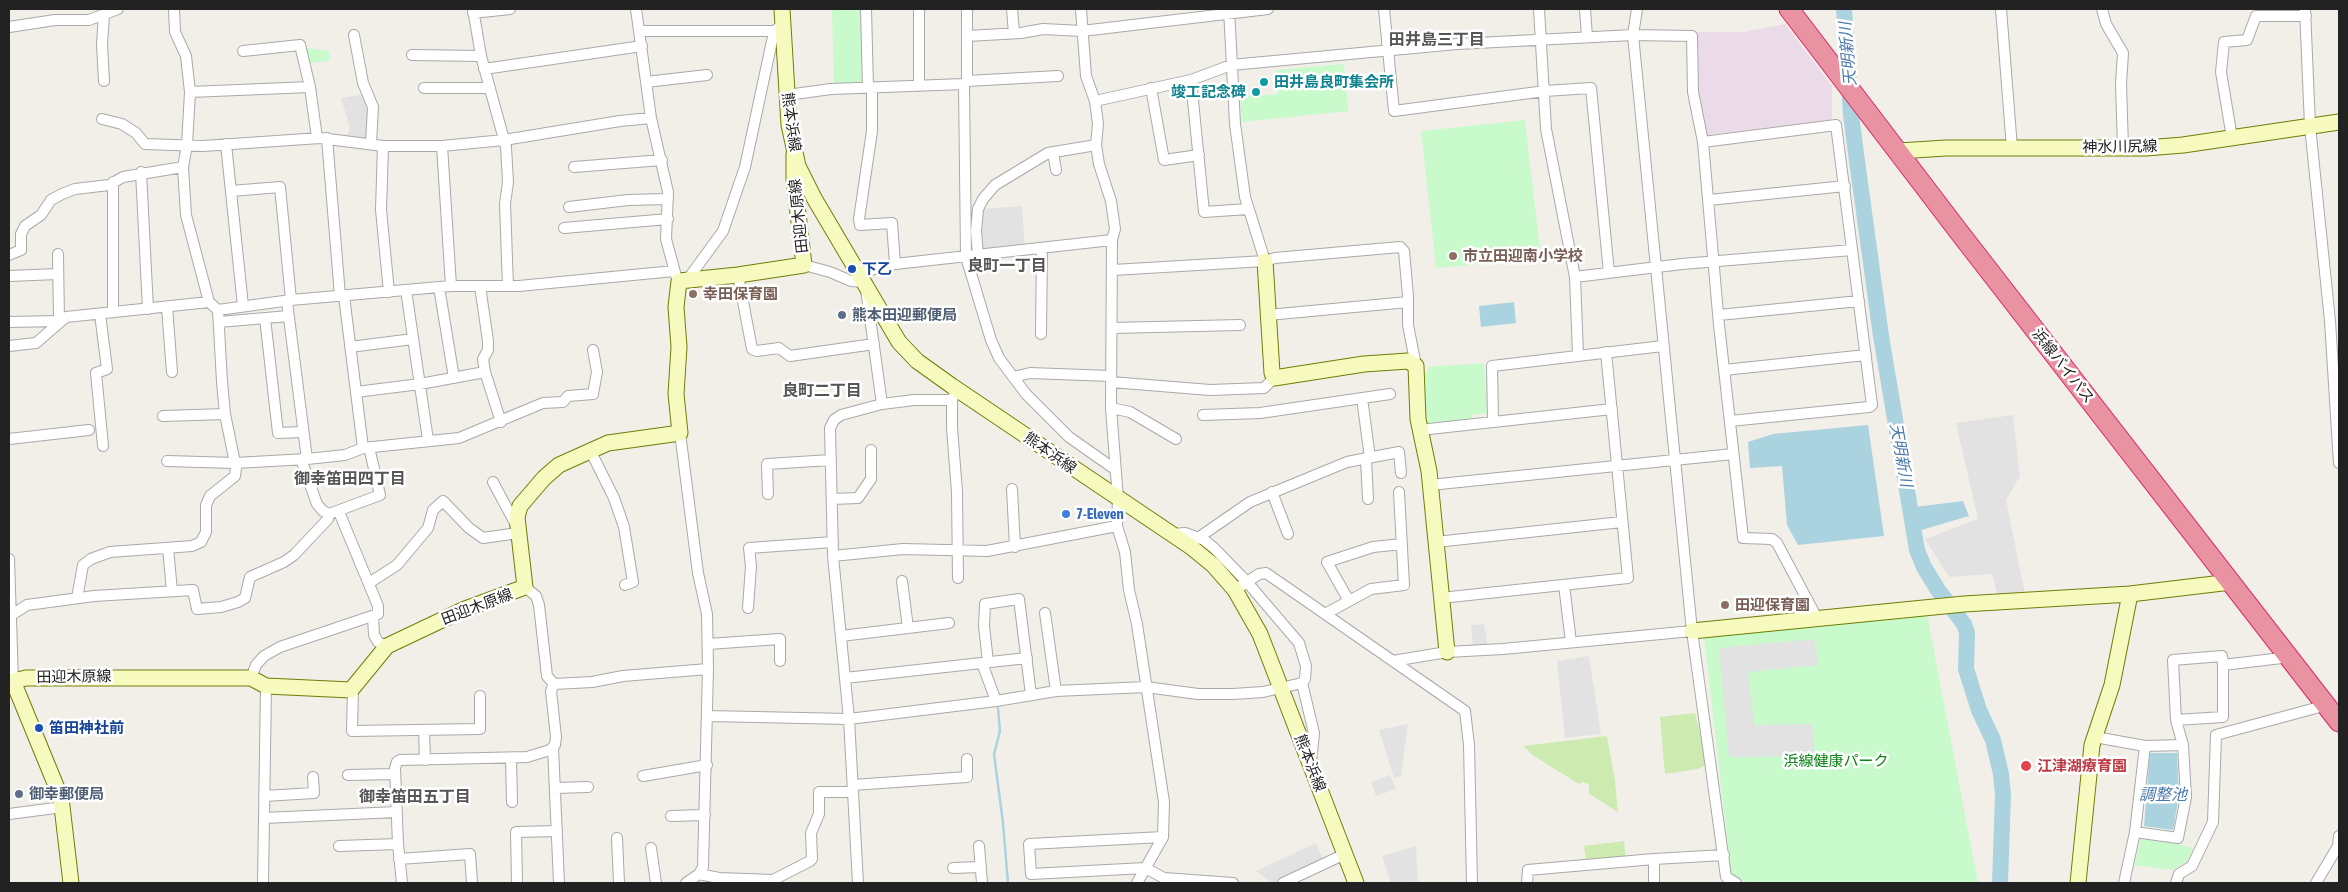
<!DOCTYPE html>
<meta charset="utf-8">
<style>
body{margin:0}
#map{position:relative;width:2348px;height:892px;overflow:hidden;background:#f2efe9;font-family:"Asap Condensed",sans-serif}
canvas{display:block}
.frame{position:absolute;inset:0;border:10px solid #222;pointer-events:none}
</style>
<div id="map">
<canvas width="2348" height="892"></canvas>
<div class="frame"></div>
</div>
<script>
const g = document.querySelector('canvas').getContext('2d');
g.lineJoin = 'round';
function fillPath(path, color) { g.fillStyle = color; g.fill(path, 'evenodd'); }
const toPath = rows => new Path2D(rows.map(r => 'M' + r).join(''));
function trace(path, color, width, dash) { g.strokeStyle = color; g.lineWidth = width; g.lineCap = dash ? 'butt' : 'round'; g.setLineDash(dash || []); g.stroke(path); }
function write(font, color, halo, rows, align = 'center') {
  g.font = font + ' "Asap Condensed","Noto Sans JP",sans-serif'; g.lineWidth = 5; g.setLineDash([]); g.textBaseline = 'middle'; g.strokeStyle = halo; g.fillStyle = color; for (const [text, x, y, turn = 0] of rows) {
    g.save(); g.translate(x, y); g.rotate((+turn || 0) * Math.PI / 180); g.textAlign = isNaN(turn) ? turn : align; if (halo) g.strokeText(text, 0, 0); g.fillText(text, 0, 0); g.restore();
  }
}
fillPath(toPath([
 [1785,24,1832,86,1832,120,1707,135,1697,89,1697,32,1744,32]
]), '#ebdbe8');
fillPath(toPath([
 [1695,713,1708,764,1698,769,1665,774,1660,717],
 [1607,736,1615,781,1618,812,1589,794,1589,784,1583,782,1579,784,1571,779,1534,756,1523,746],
 [1624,841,1626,860,1586,862,1584,846]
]), '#cdebb0');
fillPath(toPath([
 [832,9,865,9,866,86,834,87],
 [306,48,329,51,330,61,308,63],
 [1344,64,1348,111,1242,122,1240,97,1278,94,1276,70],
 [1525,120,1541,259,1436,268,1421,131],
 [1484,363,1487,413,1472,415,1472,419,1427,424,1425,373,1428,372,1427,367],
 [1927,614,1978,883,1748,883,1731,874,1704,635],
 [2141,839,2178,844,2193,848,2187,861,2173,870,2135,865]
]), '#c8facc');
fillPath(toPath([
 [365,94,371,107,370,140,345,139,350,128,341,98],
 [1022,206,1025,247,983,250,980,209],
 [2013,415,2020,476,2006,500,2025,594,1998,598,1992,574,1949,577,1925,539,1978,519,1956,423],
 [1484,624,1488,649,1473,649,1471,625],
 [1814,639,1819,665,1748,672,1754,725,1812,724,1815,756,1729,757,1719,648],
 [1589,656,1601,734,1565,738,1557,661],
 [1408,724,1401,776,1394,778,1379,730],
 [1390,775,1396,789,1376,796,1371,782],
 [1316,843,1324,861,1279,883,1272,883,1256,871],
 [1416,846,1418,881,1391,883,1382,856]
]), '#e2e2e2');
fillPath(toPath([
 [1514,302,1516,323,1481,327,1479,306],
 [1868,425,1884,536,1798,545,1787,525,1782,466,1750,468,1748,442,1773,434],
 [1963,501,1969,516,1918,531,1915,507],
 [2150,753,2177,753,2179,795,2173,830,2144,826]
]), '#aad3df');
trace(toPath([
 [998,708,1000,731,994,754,1003,823,1008,883]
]), '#aad3df', 2.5);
trace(toPath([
 [1844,9,1851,115,1857,161,1881,336,1917,550,1924,567,1938,590,1964,624,1967,633,1966,669,1979,710,1993,740,2001,774,2003,796,2000,883]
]), '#aad3df', 16);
const street = toPath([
 [473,9,481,56,506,147,508,182,505,204,508,286],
 [636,9,651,118,668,192,666,239,676,276],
 [866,9,868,88],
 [1012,9,1014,33],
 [1081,9,1086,76,1095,101,1098,124,1096,145,1099,164,1111,201,1115,229,1112,240,1111,408,1118,499,1117,526,1125,552,1129,590,1137,624,1164,802,1163,837,1137,883],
 [1384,9,1394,111,1545,91,1591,88,1609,273],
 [1539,9,1546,129,1575,277,1578,355],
 [1585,9,1587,37],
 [1637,9,1633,35,1692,631,1726,877,1736,883],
 [2001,9,2012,148],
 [2102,9,2106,24,2123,53,2121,84,2123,148],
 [2305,9,2310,126,2330,321,2339,463],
 [473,13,510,9],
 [104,14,102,44,104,81],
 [9,27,55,20,89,20,118,9],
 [640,31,775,31],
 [354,35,363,83,373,107,371,144],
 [967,36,1021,33,1043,29,1082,31,1268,9],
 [243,51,300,45,310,87,317,138],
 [412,55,481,56],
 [484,69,642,46],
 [1191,80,1204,212,1248,209],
 [967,81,1058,76],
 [646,82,707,75],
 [964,84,967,81,967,9],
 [919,86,919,9],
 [424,88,490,88],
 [872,88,872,131,859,219,860,225,892,223,895,264],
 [1151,88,1164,160,1199,155],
 [190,92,310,87],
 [787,95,831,89,964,84,966,257,991,340,999,358,1026,394,1069,437,1116,470],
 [1095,101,1191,80,1231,65,1457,44,1633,35,1692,36,1693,92,1703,142,1719,325,1743,538,1772,539,1777,543,1818,620],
 [102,119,122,124,136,133,145,144,203,146,320,138,383,146,442,146,504,140,620,121,651,118],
 [327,138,340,296],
 [2232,138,2221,72,2224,42,2247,40,2256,16,2306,16],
 [1703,142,1836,125,1872,405,1869,407,1730,421],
 [226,144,243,306],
 [383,146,381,210,389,292],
 [442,146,451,286],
 [1053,152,1056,170],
 [574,167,662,160],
 [141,172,148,309],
 [231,191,280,187,291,300],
 [1709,200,1845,186],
 [569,207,628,200,668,199],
 [564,228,668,219],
 [9,255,21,250,21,234,25,226,41,215,51,200,62,194,75,189,109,185,123,177,183,167],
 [978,256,976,231,978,209,983,199,995,185,1048,153,1096,145],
 [1265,261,1275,258,1400,247,1404,251,1408,296,1408,325,1416,366],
 [804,265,830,272,851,281,865,282,882,404,841,415,834,420,830,428,833,556,849,719,858,883],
 [1113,270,1265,261,1245,197,1235,124,1229,9],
 [859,273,895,264,1112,240],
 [738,275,752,349,757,351,779,348,790,356,874,344],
 [9,276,58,274],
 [1575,277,1682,264,1852,250],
 [688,279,723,231,745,167,772,41,775,31,782,24],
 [480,286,488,341,488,350,483,359,485,372,501,422],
 [439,287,454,378],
 [406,290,428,440],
 [344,296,363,448],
 [287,302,307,459],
 [167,307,172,372],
 [218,310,291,300,451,286,519,286,674,271],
 [113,312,113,182],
 [100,314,107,369,96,373,103,446],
 [1268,315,1408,302],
 [1719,315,1859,301],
 [265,318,278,433,303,432],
 [9,322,59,321,58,254],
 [219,322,289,316],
 [1112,328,1240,325],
 [1041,334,1042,248],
 [9,346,36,343,66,317,209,302],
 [350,347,413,339],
 [1724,370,1866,355],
 [1013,377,1030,373,1111,376],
 [1111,382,1210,390,1264,388,1274,378],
 [957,389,952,400,952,428,957,492,958,578],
 [356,392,420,384,485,372],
 [1362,398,1370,458],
 [882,404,914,400,952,400],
 [1111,408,1130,412,1176,439],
 [1203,415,1260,413,1390,394],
 [163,416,225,414],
 [1493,421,1492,366,1663,346],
 [1420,430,1612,409],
 [680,433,698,573,707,614,708,669,703,867,699,874,686,883],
 [9,439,89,430],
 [590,450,614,498,624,527,633,582,625,585],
 [301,459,317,504,323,511,329,514,380,495,369,447],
 [1366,459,1368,499],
 [167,461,235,463,307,459,345,455,363,448,459,438,543,403,563,402,568,396,593,394,597,372,593,350],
 [493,482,516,525],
 [1430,485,1733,454],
 [1012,489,1015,547],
 [1272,492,1288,534],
 [768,494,767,464,831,460],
 [832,499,858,498,871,479,871,450],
 [1172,534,1185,533,1204,540,1214,548,1247,582,1299,643,1306,666,1305,679,1302,683,1314,733,1311,763],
 [1198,538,1250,502,1347,462,1399,452,1401,473],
 [1436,542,1622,522],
 [168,548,172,591],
 [833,556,903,549,987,551,1117,526],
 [9,559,13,681],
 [902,581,908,628],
 [369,583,397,565,428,528,433,510,443,501,469,528,483,538,518,533],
 [1564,585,1571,642],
 [525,587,536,596,539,605,547,676,554,684,592,682,623,676,708,669],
 [1235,590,1259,574,1266,573,1465,711,1469,745,1472,883],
 [77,598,83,565,91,559,110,552,192,546,201,542,206,532,206,505,210,496,235,476,236,468,225,414,222,382,218,310,209,302,186,215,183,167,187,145,190,92,186,56,175,32,174,9],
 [1441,598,1628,578,1606,352],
 [1349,601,1327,562,1373,547,1402,544],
 [748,608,751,566,749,548,833,542],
 [1045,613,1056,691],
 [1325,614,1371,589,1404,585,1399,492],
 [10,616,27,605,94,596,193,590,197,609,221,607,238,602,245,598,250,577,284,562,294,555,328,519,329,514],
 [373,617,374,635,378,642,387,646],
 [841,636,949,623],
 [708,644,780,639,780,661],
 [1393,661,1447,652,1503,649,1692,631],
 [988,662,984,626,985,604,1019,599,1031,695],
 [982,663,996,701],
 [2223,665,2223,717,2176,720,2173,660,2222,656,2223,665,2290,657],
 [251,678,256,665,264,656,280,647,378,614,378,606,339,512],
 [845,678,1027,658],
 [353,689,352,731,480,729,480,696],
 [708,716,849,719,996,701,1056,691,1146,687,1198,694,1233,694,1263,692,1302,683],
 [424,730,425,760],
 [2095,737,2145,746,2135,832,2124,883],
 [2145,746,2183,745,2176,720],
 [553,747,559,883],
 [511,758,512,802],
 [348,775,395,774],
 [643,776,707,765],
 [853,785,967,777,967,759],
 [555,788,588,787],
 [264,796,314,793,313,777],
 [9,814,63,807],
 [671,816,705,815],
 [264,818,397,812],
 [2135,832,2178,838,2186,797,2183,745],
 [1163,837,1029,844,1031,874,1145,868,1164,878,1233,883],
 [617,838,619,883],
 [339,846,398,844],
 [979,846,982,883],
 [651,848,656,883],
 [399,859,470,854,472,883],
 [1654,859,1654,883],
 [953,868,981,867],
 [699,874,719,878,773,880,810,861,812,859,811,833,819,814,819,792,853,792],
 [263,883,266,686],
 [402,883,398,844,395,768,397,762,400,760,527,757,550,750,555,745,556,737,551,691,554,684],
 [517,883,516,832,557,831],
 [1283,883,1345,854],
 [1527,883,1528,870,1654,859,1724,855],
 [2176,883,2179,874,2192,866,2213,822,2216,735,2327,705],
 [2316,883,2338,846,2339,836]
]);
const secondary = toPath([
 [782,9,789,125,798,166,814,198,899,342,917,361,952,386,1191,547,1213,565,1235,590,1260,634,1356,883],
 [1899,151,1946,148,2146,148,2183,145,2339,122],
 [1265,261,1272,373,1274,378,1364,364,1408,361,1416,366,1418,419,1429,471,1447,652],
 [1692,631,1964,604,2130,594,2231,582],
 [13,681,61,798,71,883],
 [9,682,26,678,251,678,266,686,351,690,387,646,465,609,525,587,517,517,520,506,544,478,559,465,608,443,680,433,676,394,679,347,676,307,679,281,738,275,804,265,794,179,794,154],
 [2078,883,2092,745,2112,685,2130,594]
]);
const highway = toPath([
 [1789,9,1959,232,2339,722]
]);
trace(street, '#a9a9a9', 12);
trace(secondary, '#707d05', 17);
trace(highway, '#dc2a67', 21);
trace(street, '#fff', 10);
trace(secondary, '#f7fabf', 15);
trace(highway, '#e892a2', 19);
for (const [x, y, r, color] of [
 [1264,82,5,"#0f9aa8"],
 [1256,92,5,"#0f9aa8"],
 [1453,256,5,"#8d6e63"],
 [852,269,5,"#1a4fb4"],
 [693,294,5,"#8d6e63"],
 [842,315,5,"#5c6f8a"],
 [1066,514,5,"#3f7fe0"],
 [1725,605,5,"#8d6e63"],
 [39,728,5,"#1a4fb4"],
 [2026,766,6,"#e0444e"],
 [19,794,5,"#5c6f8a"]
]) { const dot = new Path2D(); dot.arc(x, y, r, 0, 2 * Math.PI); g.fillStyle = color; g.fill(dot); trace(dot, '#fff', 2); }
write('bold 15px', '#0d838f', '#fff', [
 ["田井島良町集会所",1274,82],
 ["竣工記念碑",1246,92,"right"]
], 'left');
write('15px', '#222', '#fff', [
 ["熊本浜線",791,122,82],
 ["神水川尻線",2120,147,-1],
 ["田迎木原線",799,216,-96],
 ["浜線バイパス",2063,366,52],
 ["熊本浜線",1050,453,35],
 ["田迎木原線",477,607,-21],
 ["田迎木原線",74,677,-1],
 ["熊本浜線",1310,763,69]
]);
write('bold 15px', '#785e54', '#fff', [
 ["市立田迎南小学校",1463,256],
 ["幸田保育園",703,294],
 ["田迎保育園",1735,605]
], 'left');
write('bold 15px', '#164399', '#fff', [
 ["下乙",862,269],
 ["笛田神社前",49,728]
], 'left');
write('bold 15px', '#4e5e75', '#fff', [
 ["熊本田迎郵便局",852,315],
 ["御幸郵便局",29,794]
], 'left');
write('bold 15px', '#366cbe', '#fff', [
 ["7-Eleven",1076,514]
], 'left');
write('15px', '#0c8416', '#fff', [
 ["浜線健康パーク",1836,761]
]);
write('bold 15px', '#be3a42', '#fff', [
 ["江津湖療育園",2037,766]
], 'left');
write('bold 16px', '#555', '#fff', [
 ["田井島三丁目",1437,40],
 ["良町一丁目",1007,266],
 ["良町二丁目",822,391],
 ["御幸笛田四丁目",350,479],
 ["御幸笛田五丁目",415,797]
]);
write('italic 16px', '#4a7aab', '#fff', [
 ["天明新川",1848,54,-95],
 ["天明新川",1901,455,80],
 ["調整池",2163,795]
]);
</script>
